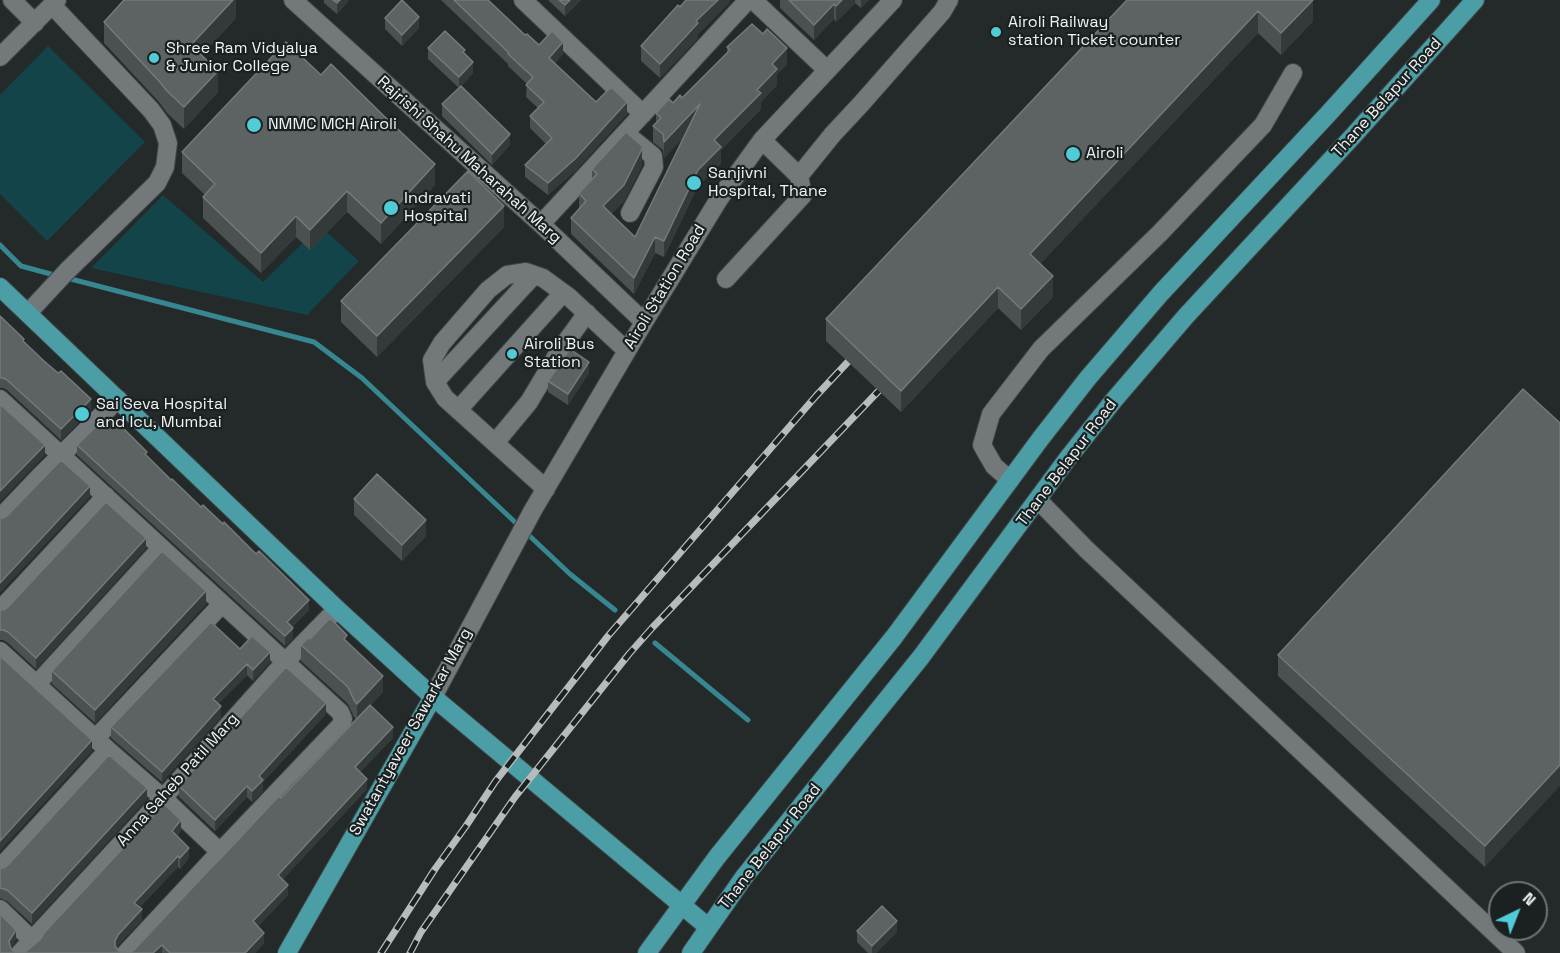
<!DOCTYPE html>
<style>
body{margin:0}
#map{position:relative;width:1560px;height:953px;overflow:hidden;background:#24292a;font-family:"Space Grotesk",sans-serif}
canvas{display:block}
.north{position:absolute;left:1488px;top:881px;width:60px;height:60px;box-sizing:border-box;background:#1b2020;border:2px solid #707474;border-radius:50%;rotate:43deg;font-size:16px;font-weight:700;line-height:24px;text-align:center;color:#f0f3f3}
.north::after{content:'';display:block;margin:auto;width:21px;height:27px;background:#52cbd9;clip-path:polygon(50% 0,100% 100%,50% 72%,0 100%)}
</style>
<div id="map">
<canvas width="1560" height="953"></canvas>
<div class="north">N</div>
</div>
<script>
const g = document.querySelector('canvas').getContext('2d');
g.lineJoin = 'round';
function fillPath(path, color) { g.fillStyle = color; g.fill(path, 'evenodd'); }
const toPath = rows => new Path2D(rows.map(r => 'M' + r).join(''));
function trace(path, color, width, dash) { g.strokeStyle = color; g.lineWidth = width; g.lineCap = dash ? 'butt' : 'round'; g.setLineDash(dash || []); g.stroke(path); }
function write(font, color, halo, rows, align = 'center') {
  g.font = font + ' "Space Grotesk",sans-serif'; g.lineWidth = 4.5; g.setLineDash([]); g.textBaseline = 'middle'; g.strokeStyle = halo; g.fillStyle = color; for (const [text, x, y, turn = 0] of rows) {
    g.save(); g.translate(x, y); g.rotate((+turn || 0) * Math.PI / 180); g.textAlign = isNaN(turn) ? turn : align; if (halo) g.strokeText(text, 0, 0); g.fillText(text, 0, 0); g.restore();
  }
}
fillPath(toPath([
 [48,46,145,142,47,241,0,194,0,95],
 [163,195,263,282,320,226,359,261,307,315,91,268]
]), '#13444a');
trace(toPath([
 [0,245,21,266,58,276],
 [67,278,314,342,362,378,570,574,615,610],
 [655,643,748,720]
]), '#378790', 5);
const minor = toPath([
 [12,0,35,23],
 [293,0,541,224,644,322],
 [523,0,643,114],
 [753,0,827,70],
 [0,57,57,0],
 [625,133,653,156,654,167,630,213],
 [799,176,833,134,861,104,942,12,949,0],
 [541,224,748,0],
 [726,279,803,195,799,176,762,140],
 [28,313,67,271,157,183,165,167,168,143,162,125,151,110,52,5],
 [435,382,534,275],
 [0,399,340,712,343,719,341,725,220,852,163,798,108,750,0,651],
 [458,410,563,293],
 [495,443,529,402,560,350,587,313],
 [1010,480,994,466,982,445,991,414,1041,349,1160,233,1263,125,1293,73],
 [546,489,445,398,435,382,432,360,442,343,488,290,507,275,526,272,543,278,569,297,627,351],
 [1038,500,1086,549,1516,953],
 [0,518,41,475,118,399],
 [0,610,106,496],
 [36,685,161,548],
 [433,697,533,510,644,322,719,199,762,140,893,0],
 [96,738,222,604],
 [0,868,108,750],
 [0,909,33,941],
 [20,953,163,798,285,662,337,609],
 [126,953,220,852]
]);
const major = toPath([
 [0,287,337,609,433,697,708,927],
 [287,953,433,697],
 [647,953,717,857,894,637,1041,438,1088,378,1161,293,1329,113,1431,0],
 [691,953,744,877,921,657,1068,458,1114,400,1186,316,1353,136,1475,0]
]);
trace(minor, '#3f4444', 20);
trace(major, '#3f4444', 20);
trace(minor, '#73797a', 18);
trace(major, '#4b9ea6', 18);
const rail = toPath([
 [381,953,435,869,466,826,495,782,608,636,816,396,859,350],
 [410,953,421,932,515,797,629,654,652,628,891,378]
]);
trace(rail, '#b8bbbb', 7);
trace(rail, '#1b2020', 4.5, [14]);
fillPath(toPath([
 [236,0,236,18,202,55,218,92,184,129,167,113,159,102,104,43,104,22],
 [324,0,349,0,337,14,324,3],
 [441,0,488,0,525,35,539,45,563,54,555,63,596,102,627,114,576,170,548,195,525,177,525,165,546,144,530,128,530,116,538,108,526,97,527,84,508,66,508,64],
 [548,0,581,0,565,16],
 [730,0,730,2,698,34,698,38,660,78,641,61,641,46,680,7],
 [780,0,869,0,861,8,855,3,836,22,834,19,814,40,780,8],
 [1127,0,1313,0,1313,21,1281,55,1258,33,1040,264,1053,297,1021,330,998,308,901,412,826,341,826,319],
 [385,18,419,28,402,46,385,29],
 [727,47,787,64,777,74,777,85,761,102,761,109,721,150,721,163,698,186,664,257,655,253,634,294,571,234,571,218,579,209,579,193,592,179,592,169,642,165,624,201,611,214,635,237,684,137,664,158,663,150,653,142,653,126,656,123,656,113,673,103,682,98,727,53],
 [428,48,465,54,473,73,461,86,510,145,492,165,442,116,442,104,459,88,428,59],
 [182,152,435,185,381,244,347,212,310,250,296,237,261,273,203,218,203,197,205,195,182,173],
 [504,227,377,357,341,322,341,301],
 [0,316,24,342,91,410,61,440,7,390,3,388,0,388],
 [589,373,568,405,548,392,548,381],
 [1560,423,1485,867,1278,676,1278,655],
 [77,445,147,456,309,610,292,627,293,638,285,646,77,455],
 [354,499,426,536,402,561,354,515],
 [146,548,36,669,8,643,3,640,0,640,0,610,4,610],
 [206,604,95,723,52,684,52,671],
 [310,639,347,642,383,692,370,706,393,738,360,772,367,789,283,879,288,895,258,926,264,943,255,953,130,953,134,950,223,856,356,719,354,717,348,704,301,661,301,645],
 [240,649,270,662,253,681,247,675,218,704,221,717,162,782,111,738,111,727],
 [326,714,263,782,263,791,252,802,247,797,215,831,179,797,179,786],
 [147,799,32,924,7,901,0,898,0,868,4,868],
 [181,831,177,836,189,858,180,869,178,867,139,908,142,920,118,945,117,948,119,951,24,953],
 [857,931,897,932,876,953,868,953,857,942]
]), '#4b5151');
fillPath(toPath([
 [233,0,236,0,236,18,191,67,191,45],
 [340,0,349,0,337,14,337,3],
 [570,0,581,0,565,16,565,5],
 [718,0,730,0,730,2,698,34,698,38,660,78,660,64,696,21],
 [842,0,855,0,855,3,836,22,836,6],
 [861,0,869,0,861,8],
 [1313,0,1313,21,1281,55,1281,33],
 [834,4,834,19,814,40,814,25],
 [1258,11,1258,33,1030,275,1030,254],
 [419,17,419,28,402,46,402,35],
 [563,42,563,54,549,70,549,58],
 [787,48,787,64,777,74,777,85,761,102,761,109,721,150,721,163,698,186,664,257,664,241,698,170,714,140,757,90,772,64],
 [473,62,473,73,459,89,459,77],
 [218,71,218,92,184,129,184,107],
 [627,102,627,114,576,170,548,195,548,183],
 [700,104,700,120,664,158,664,142],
 [510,134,510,145,492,165,492,154],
 [642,149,642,165,624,201,603,222,603,206],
 [435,164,435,185,381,244,381,223],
 [347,191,347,212,310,250,310,230],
 [504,206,504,227,377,357,377,336],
 [296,216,296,237,261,273,261,253],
 [655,237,655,253,634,294,634,278],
 [1053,276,1053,297,1021,330,1021,309],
 [998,287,998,308,901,412,901,391],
 [589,362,589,373,568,405,568,394],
 [91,399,91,410,61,440,61,429],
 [45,445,45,455,0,502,0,491],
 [90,486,90,497,0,593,0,583],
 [426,520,426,536,402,561,402,545],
 [146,538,146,548,36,669,36,658],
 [206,591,206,604,95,723,95,710],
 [309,600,309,610,287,632,287,622],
 [293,628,293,638,285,646,285,636],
 [270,652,270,662,253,681,253,670],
 [247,664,247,675,213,709,213,699],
 [383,676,383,692,357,720,357,704],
 [326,703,326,714,263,782,263,791,252,802,252,791,259,776],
 [221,706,221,717,162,782,162,772],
 [393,727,393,738,355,778,355,767],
 [92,740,92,751,0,851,0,841],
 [1560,765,1560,786,1485,867,1485,846],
 [367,779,367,789,278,885,278,875],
 [247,786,247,797,215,831,215,820],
 [147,788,147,799,32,924,32,913],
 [181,820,181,831,172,841,172,831],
 [189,848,189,858,180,869,180,858],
 [178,856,178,867,134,913,134,903],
 [288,885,288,895,253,932,253,921],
 [142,909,142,920,118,945,115,951,115,941,118,935],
 [897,921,897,932,876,953,872,953,872,946],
 [16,930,16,940,9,951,9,941],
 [264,933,264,943,255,953,245,953],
 [162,945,162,953,153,953]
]), '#343a3a');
const building = toPath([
 [124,0,233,0,191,45,218,71,184,107,167,91,159,81,104,22,124,0],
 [333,0,340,0,337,3,333,0],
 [402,0,419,17,402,35,385,18,402,0],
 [454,0,488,0,525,35,527,34,539,45,552,31,563,42,549,58,596,102,611,87,627,102,576,158,548,183,525,165,552,138,530,116,544,102,526,85,533,77,508,54,509,53,454,0],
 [559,0,570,0,565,5,559,0],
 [686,0,718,0,696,21,698,23,660,64,641,46,678,5,680,7,686,0],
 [789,0,842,0,836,6,834,4,814,25,789,0],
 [1127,0,1313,0,1281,33,1258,11,1030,254,1053,276,1021,309,998,287,901,391,826,319,1127,0],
 [752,24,763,34,767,29,787,48,772,64,777,69,757,90,761,93,714,140,721,147,698,170,664,241,655,237,634,278,571,218,586,201,579,193,597,174,592,169,626,132,642,146,642,149,624,185,603,206,635,237,700,104,664,142,663,134,653,126,661,118,656,113,669,99,673,103,680,95,682,98,730,50,727,47,752,24],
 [445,31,465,50,463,52,473,62,459,77,428,48,445,31],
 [286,42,321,75,331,64,387,119,435,164,381,223,347,191,310,230,296,216,261,253,203,197,215,184,182,152,286,42],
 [461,86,510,134,492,154,442,104,461,86],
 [468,171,504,206,377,336,341,301,468,171],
 [0,316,24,339,23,341,44,361,58,373,61,371,91,399,61,429,7,380,3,378,0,378,0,316],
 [570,349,589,362,568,394,548,381,570,349],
 [1523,389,1560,423,1560,765,1485,846,1278,655,1523,389],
 [0,404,45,445,0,491,0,404],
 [108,415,118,423,147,452,145,454,171,480,172,479,201,507,203,505,223,524,224,522,256,554,259,551,309,600,287,622,293,628,285,636,77,445,108,415],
 [61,460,90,486,0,583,0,518,4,518,8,515,61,460],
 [377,474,426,520,402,545,354,499,377,474],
 [106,502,146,538,36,658,8,632,3,630,0,630,0,610,4,610,8,607,106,502],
 [162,551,206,591,95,710,52,671,162,551],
 [330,618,347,635,344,639,383,676,357,704,354,700,348,687,301,645,309,637,310,639,330,618],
 [211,622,240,649,252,636,270,652,253,670,247,664,213,699,221,706,162,772,111,727,211,622],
 [0,656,92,740,0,841,0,656],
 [286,667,326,703,259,776,263,780,252,791,247,786,215,820,179,786,286,667],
 [370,705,393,727,355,767,367,779,278,875,288,885,253,921,264,933,245,953,170,953,162,945,153,953,130,953,134,950,211,868,223,856,279,796,281,798,370,705],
 [109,755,147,788,32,913,7,890,0,888,0,868,4,868,8,865,109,755],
 [164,804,181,820,172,831,189,848,180,858,178,856,134,903,142,909,118,935,115,941,115,946,119,951,123,953,24,953,41,939,44,933,164,804],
 [882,906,897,921,872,946,857,931,882,906],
 [0,914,16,930,9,941,10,946,12,950,17,953,0,953,0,914]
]);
fillPath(building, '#5d6363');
trace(building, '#747979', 1.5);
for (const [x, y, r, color] of [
 [996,32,6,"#52cbd9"],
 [154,58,6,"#52cbd9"],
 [254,125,8,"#52cbd9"],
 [1073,154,8,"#52cbd9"],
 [694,183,8,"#52cbd9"],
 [391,208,8,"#52cbd9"],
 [512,354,6,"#52cbd9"],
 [82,414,8,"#52cbd9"]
]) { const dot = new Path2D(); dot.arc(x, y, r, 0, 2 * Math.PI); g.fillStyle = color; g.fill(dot); trace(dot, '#1b2020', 2); }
write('16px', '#f0f3f3', '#1b2020', [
 ["Airoli Railway",1008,23],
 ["station Ticket counter",1008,41],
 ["Shree Ram Vidyalya",166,49],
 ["& Junior College",166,67],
 ["NMMC MCH Airoli",268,125],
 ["Airoli",1086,154],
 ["Sanjivni",708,174],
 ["Hospital, Thane",708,192],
 ["Indravati",404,199],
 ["Hospital",404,217],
 ["Airoli Bus",524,345],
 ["Station",524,363],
 ["Sai Seva Hospital",96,405],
 ["and Icu, Mumbai",96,423]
], 'left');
write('16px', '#f0f3f3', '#1b2020', [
 ["Thane Belapur Road",1387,98,-48],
 ["Rajrishi Shahu Maharahah Marg",469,160,42],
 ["Airoli Station Road",665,287,-59],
 ["Thane Belapur Road",1067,463,-53],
 ["Swatantyaveer Sawarkar Marg",411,732,-61],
 ["Anna Saheb Patil Marg",178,780,-48],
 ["Thane Belapur Road",770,847,-52]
]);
</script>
